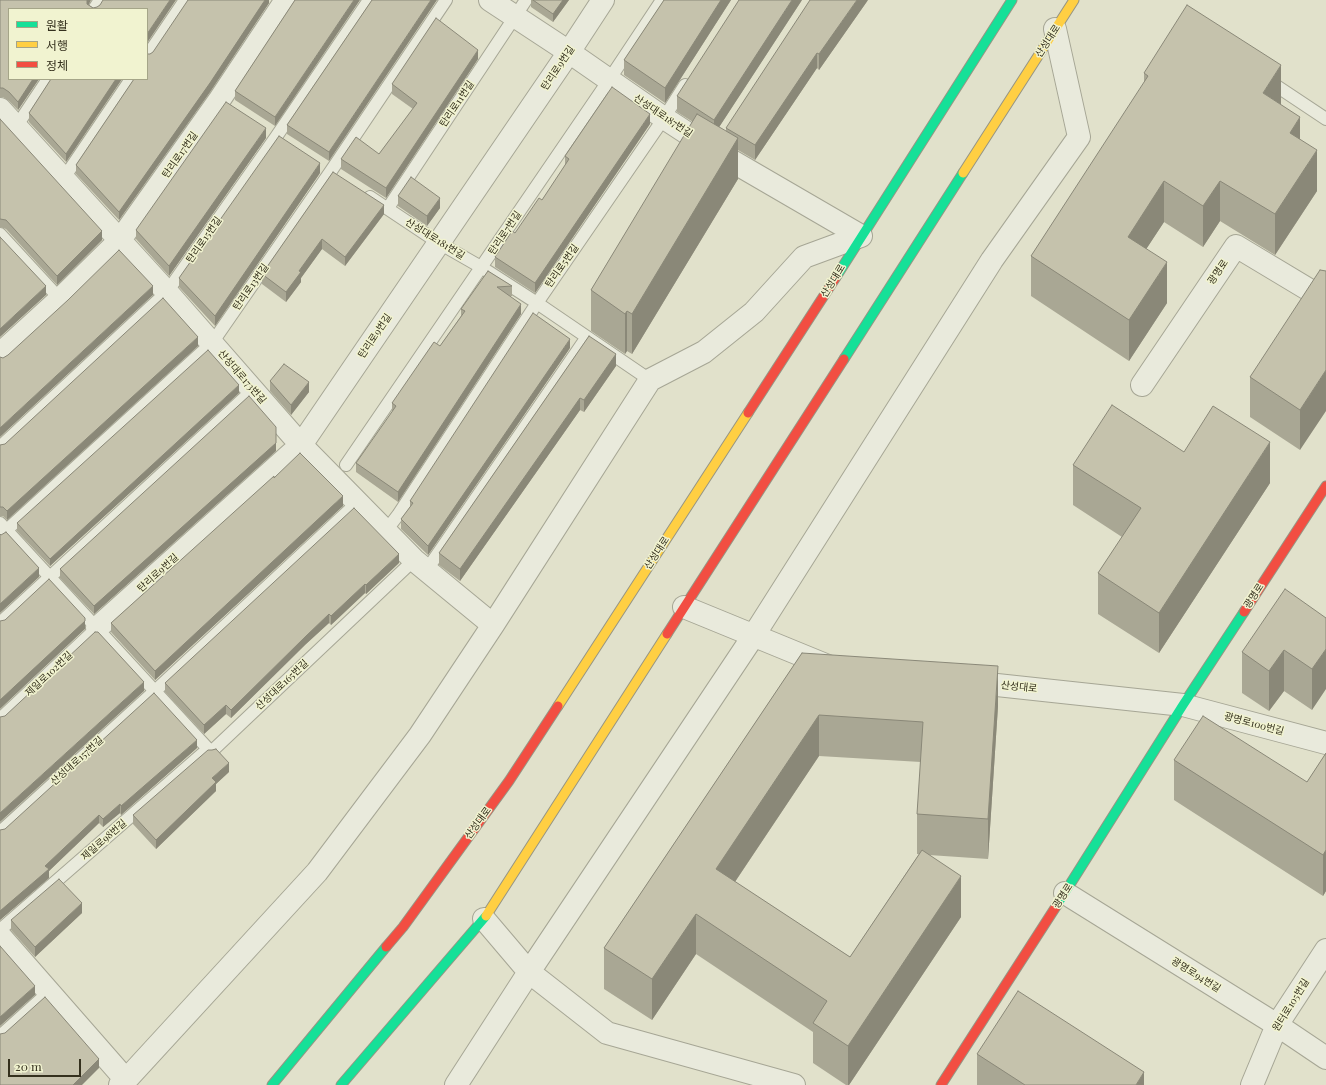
<!DOCTYPE html>
<meta charset="utf-8">
<style>
body{margin:0}
#map{position:relative;width:1326px;height:1085px;overflow:hidden;background:#e1e1cb;font-family:"Playfair Display","Noto Sans KR",serif}
canvas{display:block}
.legend{position:absolute;left:8px;top:8px;width:140px;height:72px;box-sizing:border-box;background:#f1f3d0;border:1px solid #a5a588;margin:0;padding:5px 7px;list-style:none;font-size:12px;color:#34301d}
.legend li{display:flex;align-items:center;gap:8px;height:20px}
.legend b{width:20px;border:1px solid #a5a588}
.scale{position:absolute;left:8px;top:1059px;width:73px;height:18px;box-sizing:border-box;border:2px solid #34301d;border-top:0;padding-left:5px;font-size:12px;line-height:14px;white-space:nowrap;color:#34301d;-webkit-text-stroke:3px #f1f3d0;paint-order:stroke}
</style>
<div id="map">
<canvas width="1326" height="1085"></canvas>
<ul class="legend">
<li><b style="height:5px;background:#16e098"></b>원활</li>
<li><b style="height:5px;background:#ffcf43"></b>서행</li>
<li><b style="height:5px;background:#f24e42"></b>정체</li>
</ul>
<div class="scale">20 m</div>
</div>
<script>
const g = document.querySelector('canvas').getContext('2d');
g.lineJoin = 'round';
const toPath = rows => new Path2D(rows.map(r => 'M' + r).join(''));
function trace(path, color, width, dash) { g.strokeStyle = color; g.lineWidth = width; g.lineCap = dash ? 'butt' : 'round'; g.setLineDash(dash || []); g.stroke(path); }
function fillPath(path, color) { g.fillStyle = color; g.fill(path, 'evenodd'); }
function write(font, color, halo, rows, align = 'center') {
  g.font = font + ' "Playfair Display","Noto Sans KR",serif'; g.lineWidth = 3; g.setLineDash([]); g.textBaseline = 'middle'; g.strokeStyle = halo; g.fillStyle = color; for (const [text, x, y, turn = 0] of rows) {
    g.save(); g.translate(x, y); g.rotate((+turn || 0) * Math.PI / 180); g.textAlign = isNaN(turn) ? turn : align; if (halo) g.strokeText(text, 0, 0); g.fillText(text, 0, 0); g.restore();
  }
}
const lane = toPath([
 [94,9,100,0],
 [147,56,185,0],
 [1269,81,1326,119],
 [16,127,48,79],
 [64,178,131,79],
 [370,197,439,243,481,267,537,303,650,380],
 [388,208,526,0],
 [0,234,60,299],
 [0,447,167,292,276,137,369,0],
 [346,465,609,80,662,0],
 [0,523,211,752,414,560],
 [385,532,398,515,537,303,664,118,685,85],
 [0,536,212,343,331,171,446,0],
 [426,571,587,337],
 [0,623,253,390],
 [0,719,97,628],
 [0,832,155,691,357,503],
 [0,930,208,749],
 [0,1036,49,992]
]);
const street = toPath([
 [490,0,569,52,664,118,713,150,861,236],
 [0,109,167,292,301,445,414,560,493,625],
 [0,354,60,299,120,240,220,99,286,0],
 [1142,385,1236,246,1326,300],
 [684,607,828,666],
 [97,628,301,445,569,52,603,0],
 [969,682,1183,705,1326,743],
 [1065,893,1277,1025,1326,1058],
 [0,936,126,1080],
 [120,1085,126,1080,317,872,420,735,493,625,650,380,704,352,754,312,804,257,861,236],
 [456,1085,529,972,484,919],
 [794,1085,607,1033,529,972,754,635,992,260,1079,137,1055,29],
 [1252,1085,1277,1025,1326,950]
]);
const fast = toPath([
 [836,277,1012,0],
 [844,359,963,173],
 [1057,905,1183,705,1244,612],
 [272,1085,386,947],
 [341,1085,486,916]
]);
const slow = toPath([
 [963,173,1074,0],
 [558,706,748,413],
 [486,916,667,634]
]);
const jam = toPath([
 [748,413,836,277],
 [1244,612,1326,486],
 [667,634,844,359],
 [386,947,403,927,509,781,558,706],
 [941,1085,1057,905]
]);
trace(lane, '#a6a695', 14);
trace(street, '#a6a695', 24);
trace(fast, '#969584', 11);
trace(slow, '#969584', 11);
trace(jam, '#969584', 11);
trace(lane, '#e9eadc', 12);
trace(street, '#e9eadc', 22);
trace(fast, '#16e098', 9);
trace(slow, '#ffcf43', 9);
trace(jam, '#f24e42', 9);
fillPath(toPath([
 [0,0,89,5,147,43,9,9,39,79,18,110,9,101,3,97,0,97],
 [269,0,269,3,210,92,119,220,76,174,76,165,134,79,150,54],
 [295,0,275,126,235,100,235,91],
 [372,0,329,161,287,134,287,125],
 [531,0,569,0,553,22,531,7],
 [664,0,731,0,665,103,624,75,624,60],
 [802,0,719,127,726,132,726,128,868,0,819,70,817,68,755,160,738,150,738,179,632,354,627,351,625,354,591,331,591,290,693,122,677,112,677,96],
 [478,59,386,198,341,169,341,159,379,154,413,109,392,94,392,84],
 [1144,73,1281,105,1300,140,1317,191,1275,255,1220,221,1203,247,1164,222,1146,249,1167,303,1129,361,1031,296,1031,256,1144,84],
 [51,79,122,79,66,162,29,122,29,113],
 [0,119,102,240,57,285,6,229,0,227],
 [650,124,535,293,495,267,495,257,542,200,565,166,565,156],
 [266,138,169,276,136,239,136,230],
 [333,172,384,214,345,266,322,249,301,278,301,282,286,302,262,284,262,274],
 [320,173,215,326,179,287,179,278],
 [398,196,440,208,427,226,398,206],
 [488,271,512,286,512,296,509,296,521,314,398,502,356,472,356,463,392,412,392,403,440,346,461,316,461,309],
 [1326,271,1300,450,1250,417,1250,377],
 [589,336,616,366,584,412,580,410,460,581,439,565,439,553],
 [198,346,7,520,3,516,0,516,0,445,5,444],
 [570,348,428,555,401,529,401,519,410,507,410,501],
 [270,381,309,392,291,415,270,391],
 [239,393,50,566,17,531,17,523],
 [276,451,94,614,60,578,60,569],
 [1184,452,1270,483,1159,653,1098,614,1098,573,1122,537,1073,505,1073,465],
 [274,478,343,506,155,680,111,632,111,623],
 [399,563,366,594,365,593,331,625,329,623,306,644,231,718,226,714,204,734,165,692,165,683],
 [1326,618,1312,710,1284,691,1269,711,1242,693,1242,652],
 [802,653,998,706,988,859,929,855,961,917,849,1085,846,1085,813,1063,813,1032,696,954,652,1020,604,989,604,948],
 [819,756,921,762,917,814,917,854,919,854,850,957,735,882],
 [197,748,121,815,120,813,103,827,99,823,49,871,49,878,0,920,0,830,5,829],
 [1326,753,1326,891,1323,896,1174,800,1174,760,1307,782],
 [229,772,216,784,216,791,156,849,133,824,133,815],
 [82,913,35,957,11,930,11,920],
 [977,1054,1144,1085,977,1085]
]), '#a9a794');
fillPath(toPath([
 [87,0,91,0,87,8],
 [170,0,176,0,147,43,147,34],
 [265,0,269,0,269,3,210,92,119,220,119,212],
 [354,0,360,0,275,126,275,117],
 [431,0,437,0,329,161,329,152],
 [563,0,569,0,553,22,553,14],
 [721,0,731,0,665,103,665,88],
 [792,0,802,0,714,135,714,120],
 [857,0,868,0,819,70,819,54],
 [478,50,478,59,386,198,386,188],
 [817,53,817,68,755,160,755,145],
 [1281,65,1281,105,1263,93],
 [33,79,39,79,18,110,18,102],
 [116,79,122,79,66,162,66,154],
 [650,114,650,124,535,293,535,283],
 [1300,117,1300,158,1290,133],
 [266,128,266,138,169,276,169,266],
 [738,138,738,179,632,354,632,314],
 [1317,150,1317,191,1275,255,1275,214],
 [320,163,320,173,215,326,215,316],
 [1164,181,1164,222,1128,277,1128,237],
 [1220,181,1220,221,1203,247,1203,206],
 [440,198,440,208,427,226,427,216],
 [384,205,384,214,345,266,345,257],
 [102,231,102,240,57,285,57,276],
 [322,239,322,249,301,278,301,282,286,302,286,292,299,271],
 [1167,262,1167,303,1129,361,1129,320],
 [46,286,46,295,0,337,0,329],
 [153,286,153,295,0,437,0,428],
 [521,304,521,314,398,502,398,492],
 [627,311,627,351,625,354,625,314],
 [198,337,198,346,7,520,7,511],
 [570,339,570,348,428,555,428,546],
 [616,354,616,366,584,412,584,400],
 [1326,370,1326,411,1300,450,1300,410],
 [309,382,309,392,291,415,291,405],
 [239,385,239,393,50,566,50,559],
 [580,398,580,410,460,581,460,569],
 [276,427,276,451,94,614,94,606],
 [1270,442,1270,483,1159,653,1159,613],
 [343,496,343,506,155,680,155,671],
 [399,554,399,563,366,594,366,585],
 [39,568,39,577,0,613,0,604],
 [365,584,365,593,331,625,331,616],
 [329,614,329,623,306,644,231,718,231,710,306,636],
 [85,618,85,629,0,709,0,700],
 [1326,649,1326,689,1312,710,1312,669],
 [1284,650,1284,691,1269,711,1269,671],
 [998,666,998,706,988,859,988,819],
 [144,682,144,691,0,822,0,813],
 [226,705,226,714,204,734,204,725],
 [819,715,819,756,716,910,716,869],
 [197,740,197,748,121,815,121,806],
 [229,763,229,772,216,784,216,791,156,849,156,840,212,778],
 [120,804,120,813,103,827,103,819],
 [99,815,99,823,49,871,49,878,0,920,0,911,45,866],
 [1326,850,1326,891,1323,896,1323,855],
 [961,876,961,917,849,1085,848,1085,848,1046],
 [82,903,82,913,35,957,35,947],
 [696,914,696,954,652,1020,652,979],
 [35,986,35,995,0,1026,0,1017],
 [99,1059,99,1068,82,1085,73,1085],
 [1144,1072,1144,1085,1136,1085]
]), '#8a8878');
const building = toPath([
 [0,0,87,0,87,4,93,8,97,7,100,5,103,0,170,0,147,34,147,9,9,9,9,79,33,79,18,102,9,92,3,88,0,88,0,0],
 [188,0,265,0,210,83,119,212,76,165,134,79,147,79,147,54,150,54,153,52,188,0],
 [295,0,354,0,275,117,235,91,295,0],
 [372,0,431,0,329,152,287,125,372,0],
 [533,0,563,0,553,14,533,0],
 [664,0,721,0,665,88,624,60,664,0],
 [739,0,792,0,714,120,677,96,739,0],
 [810,0,857,0,819,54,817,53,755,145,726,128,810,0],
 [1187,5,1281,65,1263,93,1300,117,1290,133,1317,150,1275,214,1220,181,1203,206,1164,181,1128,237,1167,262,1129,320,1031,256,1148,76,1144,73,1187,5],
 [436,18,478,50,386,188,341,159,356,137,379,154,417,103,392,84,436,18],
 [51,79,116,79,66,154,29,113,51,79],
 [612,87,650,114,535,283,495,257,512,231,515,233,539,198,542,200,569,159,565,156,612,87],
 [226,102,266,128,169,266,136,230,226,102],
 [697,114,738,138,632,314,627,311,625,314,591,290,697,114],
 [0,119,102,231,57,276,6,220,0,219,0,119],
 [279,136,320,163,215,316,179,278,279,136],
 [333,172,384,205,345,257,322,239,299,271,301,272,286,292,262,274,333,172],
 [411,177,440,198,427,216,398,196,411,177],
 [0,237,46,286,0,329,0,237],
 [119,250,153,286,0,428,0,357,3,358,8,355,68,300,119,250],
 [1320,270,1326,271,1326,370,1300,410,1250,377,1320,270],
 [488,271,512,286,497,287,521,304,398,492,356,463,396,406,392,403,434,342,440,346,465,311,461,309,488,271],
 [163,298,198,337,7,511,3,507,0,507,0,445,5,444,163,298],
 [533,313,570,339,428,546,401,519,413,503,410,501,533,313],
 [589,336,616,354,584,400,580,398,460,569,439,553,589,336],
 [208,350,239,385,50,559,17,523,208,350],
 [284,364,309,382,291,405,270,381,284,364],
 [249,396,276,427,276,443,94,606,60,569,249,396],
 [1112,405,1184,452,1213,406,1270,442,1159,613,1098,573,1141,508,1073,465,1112,405],
 [300,453,343,496,155,671,111,623,274,476,274,478,300,453],
 [354,508,399,554,366,585,365,584,331,616,329,614,306,636,231,710,226,705,204,725,165,683,354,508],
 [6,532,39,568,0,604,0,534,1,535,6,532],
 [49,579,85,618,85,621,0,700,0,621,5,620,49,579],
 [1285,589,1326,618,1326,649,1312,669,1284,650,1269,671,1242,652,1285,589],
 [95,632,98,632,144,682,0,813,0,717,5,716,95,632],
 [802,653,998,666,988,819,917,814,923,722,819,715,716,869,850,957,922,850,961,876,848,1046,813,1023,827,1001,696,914,652,979,604,948,802,653],
 [154,693,197,740,121,806,120,804,103,819,99,815,45,866,49,869,0,911,0,830,5,829,154,693],
 [1203,716,1307,782,1326,753,1326,850,1323,855,1174,760,1203,716],
 [216,749,229,763,212,778,216,782,156,840,133,815,208,750,212,750,216,749],
 [59,879,82,903,35,947,11,920,59,879],
 [0,946,35,986,0,1017,0,946],
 [1018,991,1144,1072,1136,1085,1025,1085,977,1054,1018,991],
 [45,997,99,1059,73,1085,0,1085,0,1034,5,1033,45,997]
]);
fillPath(building, '#c5c2ac');
trace(building, '#8a8878', 1);
write('10px', '#34301d', '#f1f3d0', [
 ["산성대로",1048,41,-57],
 ["탄리로9번길",558,68,-56],
 ["탄리로11번길",457,104,-56],
 ["산성대로187번길",663,116,34],
 ["탄리로17번길",180,155,-55],
 ["탄리로7번길",505,233,-56],
 ["산성대로181번길",435,239,32],
 ["탄리로15번길",204,240,-55],
 ["탄리로5번길",562,266,-55],
 ["광명로",1218,272,-56],
 ["산성대로",833,281,-58],
 ["탄리로13번길",251,287,-55],
 ["탄리로9번길",375,336,-56],
 ["산성대로173번길",242,377,49],
 ["산성대로",657,553,-57],
 ["탄리로9번길",158,573,-42],
 ["광명로",1254,596,-57],
 ["제일로102번길",49,674,-43],
 ["산성대로165번길",282,685,-43],
 ["산성대로",1019,687,6],
 ["광명로100번길",1254,724,15],
 ["산성대로157번길",77,761,-42],
 ["산성대로",478,823,-54],
 ["제일로98번길",104,840,-41],
 ["광명로",1063,896,-57],
 ["광명로94번길",1196,975,32],
 ["원터로105번길",1291,1005,-58]
]);
</script>
